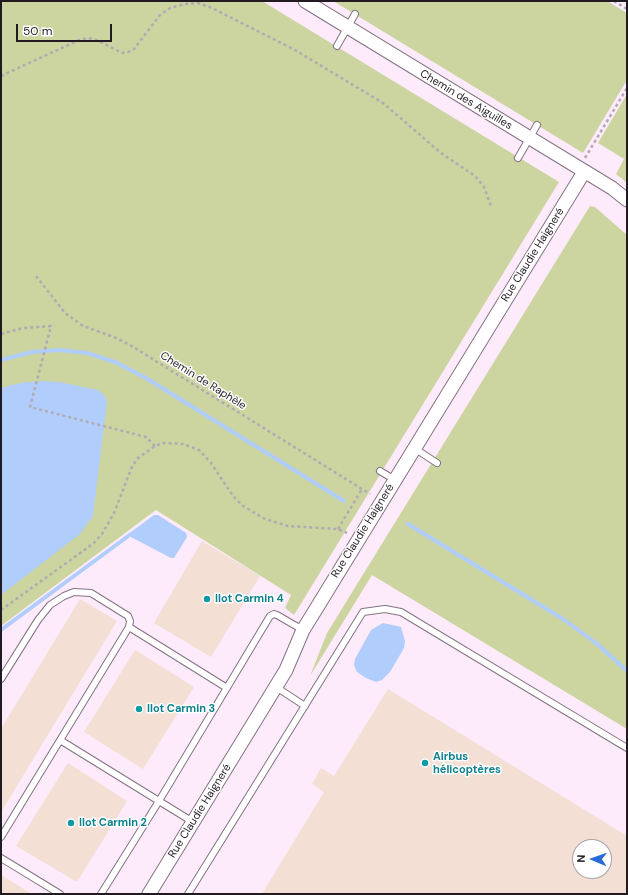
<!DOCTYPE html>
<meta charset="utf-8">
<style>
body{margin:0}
#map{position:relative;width:628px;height:895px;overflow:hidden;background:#fff5fe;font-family:"DM Sans",sans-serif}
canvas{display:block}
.frame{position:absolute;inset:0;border:2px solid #211b21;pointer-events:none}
.north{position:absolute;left:572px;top:839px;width:40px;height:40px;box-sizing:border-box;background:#fff;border:1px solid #a6a4a6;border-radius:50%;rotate:272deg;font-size:11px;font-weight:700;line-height:16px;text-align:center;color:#211b21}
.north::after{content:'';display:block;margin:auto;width:14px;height:18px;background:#286bd7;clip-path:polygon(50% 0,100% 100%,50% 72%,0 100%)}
.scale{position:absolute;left:16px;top:24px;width:96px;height:18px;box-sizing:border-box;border:2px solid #211b21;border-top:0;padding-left:5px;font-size:12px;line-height:14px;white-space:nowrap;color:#211b21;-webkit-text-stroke:3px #fff;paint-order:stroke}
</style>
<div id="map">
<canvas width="628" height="895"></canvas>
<div class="frame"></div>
<div class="north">N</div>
<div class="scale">50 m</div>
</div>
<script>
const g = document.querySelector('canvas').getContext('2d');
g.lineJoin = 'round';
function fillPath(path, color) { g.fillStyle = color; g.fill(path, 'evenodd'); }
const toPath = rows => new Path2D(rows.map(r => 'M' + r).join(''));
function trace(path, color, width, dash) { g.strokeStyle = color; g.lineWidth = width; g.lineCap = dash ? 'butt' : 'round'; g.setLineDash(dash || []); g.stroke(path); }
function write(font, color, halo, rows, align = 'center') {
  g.font = font + ' "DM Sans",sans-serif'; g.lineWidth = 3; g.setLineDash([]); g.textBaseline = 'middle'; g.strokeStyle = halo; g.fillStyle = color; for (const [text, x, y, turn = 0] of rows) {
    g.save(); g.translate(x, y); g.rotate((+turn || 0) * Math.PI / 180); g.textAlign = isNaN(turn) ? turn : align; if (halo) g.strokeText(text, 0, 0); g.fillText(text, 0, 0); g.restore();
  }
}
fillPath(toPath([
 [1,1,627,1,627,894,1,894,1,626,156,510],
 [580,847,604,847,604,871,580,871]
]), '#fdeafb');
fillPath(toPath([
 [1,1,262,1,559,182,294,615,285,608,291,595,156,510,1,626],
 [333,1,607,1,627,13,627,80,583,153],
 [627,94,627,183,616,174,624,159,598,143],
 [590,206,595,207,627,235,627,729,372,575,310,676,327,633]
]), '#ccd5a0');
fillPath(toPath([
 [42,381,59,382,98,390,104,395,107,401,93,516,80,534,1,595,1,388,20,383],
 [154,515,158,515,186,533,187,537,174,558,171,558,131,537,131,532],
 [383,623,401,627,405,641,404,648,390,672,382,680,376,682,366,678,357,672,354,665,355,659,371,630]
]), '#b0cdfc');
trace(toPath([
 [1,360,32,352,59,350,87,353,115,362,146,378,344,501],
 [408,524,563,619,596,643,627,671],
 [1,630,131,534]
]), '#b0cdfc', 4);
fillPath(toPath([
 [202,541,260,576,211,657,154,623],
 [80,599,117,621,1,812,1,729],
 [135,650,194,687,143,769,84,732],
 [388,689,627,836,627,894,262,894,324,792,312,784,321,768,334,776],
 [580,847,604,847,604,871,580,871],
 [68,763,127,801,77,882,16,846],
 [1,875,32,894,1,894]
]), '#f3dfd3');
const lane = toPath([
 [337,46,355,14],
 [518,158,537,125],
 [414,448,437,463],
 [380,471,395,480],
 [129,627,227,688],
 [1,679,38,620,50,605,64,596,74,592,91,593,128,616,130,621,129,627,1,837],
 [276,687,305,706],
 [60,740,193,822],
 [1,858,60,894],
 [101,894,159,801,270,616,274,614,277,615,303,630],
 [188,894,363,612,385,609,401,612,627,748]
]);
const street = toPath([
 [305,1,612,188,627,200],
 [149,894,286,670,303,630,316,609,584,172]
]);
trace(lane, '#837481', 8);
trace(street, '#837481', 15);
trace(toPath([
 [614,1,627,9],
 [1,76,79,40,88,38,97,40,122,53,128,52,134,49,160,15,170,8,185,4,198,3,212,8,295,50,383,103,441,153,475,176,484,187,491,206],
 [585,158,627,88],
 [36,276,65,313,83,326,114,337,130,345,370,494],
 [1,334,23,328,51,326,30,407,146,437,155,446],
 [338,529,362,489],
 [1,610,94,543,102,534,115,511,131,469,137,459,155,446,163,443,183,444,199,450,211,463,233,496,243,506,265,519,288,526,338,529,347,533]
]), '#b2aab2', 2.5, [3, 3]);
trace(lane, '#fff', 6);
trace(street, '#fff', 13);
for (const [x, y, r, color] of [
 [207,599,4,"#0f9aa8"],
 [139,709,4,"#0f9aa8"],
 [425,763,4,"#0f9aa8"],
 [71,823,4,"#0f9aa8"]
]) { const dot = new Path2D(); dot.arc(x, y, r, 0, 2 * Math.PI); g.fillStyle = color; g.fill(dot); trace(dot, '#fff', 1.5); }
write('11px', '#211b21', '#fff', [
 ["Chemin des Aiguilles",466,100,31],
 ["Rue Claudie Haigneré",533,255,-58],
 ["Chemin de Raphèle",203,381,32],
 ["Rue Claudie Haigneré",363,531,-58],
 ["Rue Claudie Haigneré",200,811,-58]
]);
write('bold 11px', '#0d838f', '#fff', [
 ["Ilot Carmin 4",215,599],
 ["Ilot Carmin 3",147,709],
 ["Airbus",433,757],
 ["hélicoptères",433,770],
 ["Ilot Carmin 2",79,823]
], 'left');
</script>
